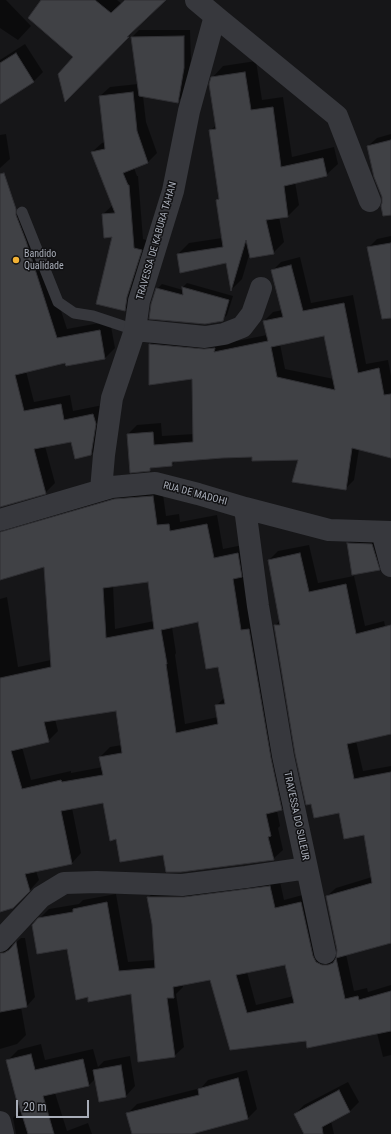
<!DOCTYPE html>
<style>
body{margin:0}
#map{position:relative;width:391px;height:1134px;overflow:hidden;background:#161618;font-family:"Roboto Condensed",sans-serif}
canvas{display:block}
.scale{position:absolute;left:16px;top:1100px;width:73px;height:18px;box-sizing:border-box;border:2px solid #a8adb8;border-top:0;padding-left:5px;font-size:12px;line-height:14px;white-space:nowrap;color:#a8adb8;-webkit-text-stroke:3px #111113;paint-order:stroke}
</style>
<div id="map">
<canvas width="391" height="1134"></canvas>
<div class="scale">20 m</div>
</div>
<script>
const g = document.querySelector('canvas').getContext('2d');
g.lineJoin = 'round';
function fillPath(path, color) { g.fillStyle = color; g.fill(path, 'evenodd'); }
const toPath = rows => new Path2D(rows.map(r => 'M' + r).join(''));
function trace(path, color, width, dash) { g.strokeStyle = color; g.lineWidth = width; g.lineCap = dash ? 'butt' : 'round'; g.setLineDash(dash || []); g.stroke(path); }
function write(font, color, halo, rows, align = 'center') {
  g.font = font + ' "Roboto Condensed",sans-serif'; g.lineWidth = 3; g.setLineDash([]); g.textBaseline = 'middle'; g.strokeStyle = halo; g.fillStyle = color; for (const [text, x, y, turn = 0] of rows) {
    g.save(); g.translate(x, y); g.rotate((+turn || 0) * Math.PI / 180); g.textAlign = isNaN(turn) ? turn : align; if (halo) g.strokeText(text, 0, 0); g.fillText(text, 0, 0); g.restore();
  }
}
fillPath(toPath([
 [0,0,6,0,31,26,18,40,0,28],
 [42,0,117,0,122,4,126,0,165,0,65,100,75,57],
 [139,30,190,30,191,60,184,95,177,102,143,96,146,122,157,153,148,162,134,168,137,176,138,176,143,239,150,241,134,301,125,310,114,236,103,214,113,205,92,152,102,143,105,142,100,96,110,87,138,84,132,37],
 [25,44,43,72,34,81,0,90,0,60],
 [256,61,262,100,283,97,292,157,334,147,338,164,326,175,295,182,299,205,288,216,279,217,284,242,273,253,250,252,242,279,232,289,227,262,178,254,189,243,222,238,217,200,220,197,210,131,217,124,212,78,223,66],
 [6,134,10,159,0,168,0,135],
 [391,134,391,186,368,146,377,138],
 [27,211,35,231,67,329,110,321,115,348,105,358,66,365,66,362,26,371,34,402,70,395,73,411,103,405,101,444,91,454,72,441,45,446,55,483,45,493,0,506,0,219],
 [391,236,391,290,368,248,377,239],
 [300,257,311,303,353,295,366,364,388,360,391,376,391,457,359,449,354,480,345,489,300,459,253,456,222,457,176,461,172,465,153,467,149,470,128,434,137,425,161,423,162,436,194,434,193,377,150,344,159,336,222,344,267,335,264,321,273,312,283,310,272,271,281,262],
 [325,334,334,379,285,369,280,344],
 [187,283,233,296,227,315,222,320,157,289,162,284,183,290,183,287],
 [162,487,166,516,179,514,180,522,217,515,223,549,248,544,291,800,281,810,277,811,280,826,278,828,283,850,273,859,163,853,117,838,104,802,72,808,81,853,72,863,36,871,39,880,23,898,0,911,0,599,7,597,18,667,51,660,45,565,0,579,0,518,125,490],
 [149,580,154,621,115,629,113,585],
 [199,621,219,666,225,697,216,706,218,717,185,724,175,655,176,653,172,627],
 [116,710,122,745,110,747,100,757,103,767,71,773,71,771,31,780,22,747,48,741,58,731,55,719],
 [357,534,381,535,388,560,379,570,348,543],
 [309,545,318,583,354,576,365,626,384,621,391,654,391,733,356,741,363,771,391,766,391,940,346,954,354,991,367,988,368,992,391,985,391,1055,383,1057,377,1033,230,1049,211,979,183,984,183,987,176,994,184,1047,174,1056,131,993,88,996,68,948,33,925,49,909,79,904,83,900,116,894,128,962,155,960,153,924,148,898,157,888,279,877,284,900,310,893,330,956,337,957,338,950,327,896,336,888,372,877,365,834,339,812,275,626,280,620,269,560,278,551],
 [285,964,294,996,256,1005,247,972],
 [21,938,25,938,35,997,27,1006,21,1007,26,1035,17,1044,0,1049,0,943,7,945,13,945],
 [41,1044,45,1060,93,1049,98,1067,104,1061,130,1056,135,1086,126,1096,100,1101,96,1078,89,1085,55,1093,67,1131,88,1123,92,1134,16,1134,13,1118,20,1111,8,1060,18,1050],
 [247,1070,257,1109,248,1118,188,1134,133,1134,127,1114,137,1104,201,1088,208,1080],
 [348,1082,359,1102,350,1111,331,1121,334,1134,305,1134,295,1114,304,1105]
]), '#0007');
const building = toPath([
 [41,0,95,0,111,13,125,0,166,0,127,37,129,37,65,102,58,74,73,57,28,18,41,0],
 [184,36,184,68,178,103,139,96,131,37,184,36],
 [16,53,34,82,0,104,0,63,16,53],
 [245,72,251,110,273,107,281,167,323,158,327,176,284,186,288,217,266,220,274,254,250,258,246,240,231,291,226,263,180,273,177,254,223,247,216,200,219,199,209,130,216,129,209,84,211,77,245,72],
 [133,92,137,131,148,163,123,173,128,185,129,185,134,248,142,250,127,297,125,311,96,304,112,237,104,238,102,214,115,213,91,152,105,149,99,96,133,92],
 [391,140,391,215,383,216,381,206,382,203,382,197,374,177,367,146,391,140],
 [4,173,16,209,16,215,26,241,57,338,100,330,105,359,66,366,65,363,15,375,24,411,61,404,64,420,93,414,96,424,91,455,75,459,71,442,34,449,46,494,0,507,0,174,4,173],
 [391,243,391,318,382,319,367,247,391,243],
 [291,265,303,311,344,303,358,373,379,368,384,395,391,394,391,458,352,448,346,490,292,482,298,460,252,461,252,457,222,458,172,462,172,466,150,468,150,471,130,473,127,434,153,432,154,445,193,442,192,379,149,385,149,344,204,349,215,348,214,352,268,341,263,321,283,317,271,270,291,265],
 [324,336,335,390,277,377,271,347,324,336],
 [182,287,229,300,223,321,205,324,149,319,151,304,156,288,183,295,182,287],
 [153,496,157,525,169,524,170,531,207,524,214,558,238,553,242,577,233,579,241,630,249,629,271,758,282,810,266,814,271,836,268,837,274,860,181,872,166,872,163,855,120,862,116,839,110,841,103,803,61,811,72,864,25,874,30,891,13,908,0,912,0,678,51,667,44,567,0,580,0,532,114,499,153,496],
 [148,582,154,629,106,638,103,588,148,582],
 [198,622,206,669,218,667,225,704,215,705,218,724,176,733,166,664,167,664,161,630,198,622],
 [116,711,122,753,99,757,103,775,62,782,61,780,22,789,11,751,49,742,44,722,116,711],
 [347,543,372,544,380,570,352,575,347,543],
 [300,553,309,592,346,584,356,634,391,625,391,734,347,744,354,779,391,772,391,943,336,958,337,950,326,896,372,883,364,835,344,839,339,813,314,818,311,804,306,805,295,754,274,625,280,625,268,560,300,553],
 [270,886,275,908,301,902,313,956,316,962,322,965,328,965,333,963,336,958,345,999,358,996,359,1000,391,991,391,1031,307,1048,306,1041,230,1050,210,980,173,987,174,998,167,998,175,1057,138,1062,131,994,88,1002,88,997,76,1000,67,949,37,954,32,925,38,918,73,912,73,909,107,902,119,971,155,968,152,924,147,897,184,897,270,886],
 [285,965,294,1003,247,1013,236,975,285,965],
 [16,942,27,1007,0,1012,0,953,4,953,9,950,16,942],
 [31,1054,35,1070,83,1059,89,1086,43,1096,54,1134,28,1134,18,1102,17,1102,6,1060,31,1054],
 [121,1065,126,1097,99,1102,93,1070,121,1065],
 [238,1078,248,1119,192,1134,132,1134,126,1113,199,1095,198,1089,238,1078],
 [339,1090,350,1112,322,1127,323,1134,304,1134,294,1114,339,1090]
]);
fillPath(building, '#404145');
trace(building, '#303034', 1);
trace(toPath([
 [22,212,58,302,74,313,93,316,135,330]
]), '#37383d', 11);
trace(toPath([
 [215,16,337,116,370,201],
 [135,330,205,337,224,334,242,327,252,314,261,288],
 [101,490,104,455,112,398,135,330,139,301,173,191,189,111,215,16,196,0],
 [0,520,112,487,155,483,198,494,245,508,329,530,391,532],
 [382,532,391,566],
 [307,868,325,953],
 [0,941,41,897,64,883,97,882,182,885,246,877,307,868,283,756,258,606,245,508],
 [0,1122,3,1134]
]), '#37383d', 22);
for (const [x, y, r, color] of [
 [16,260,4,"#f2b134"]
]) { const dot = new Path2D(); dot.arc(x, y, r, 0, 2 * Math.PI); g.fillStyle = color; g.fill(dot); trace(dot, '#111113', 1.5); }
write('10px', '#a8adb8', '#111113', [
 ["TRAVESSA DE KABURA TAHAN",157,241,-74],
 ["RUA DE MADOHI",195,494,15],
 ["TRAVESSA DO SULEUR",296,816,78]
]);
write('10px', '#a8adb8', '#111113', [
 ["Bandido",24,254],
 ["Qualidade",24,266]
], 'left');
</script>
